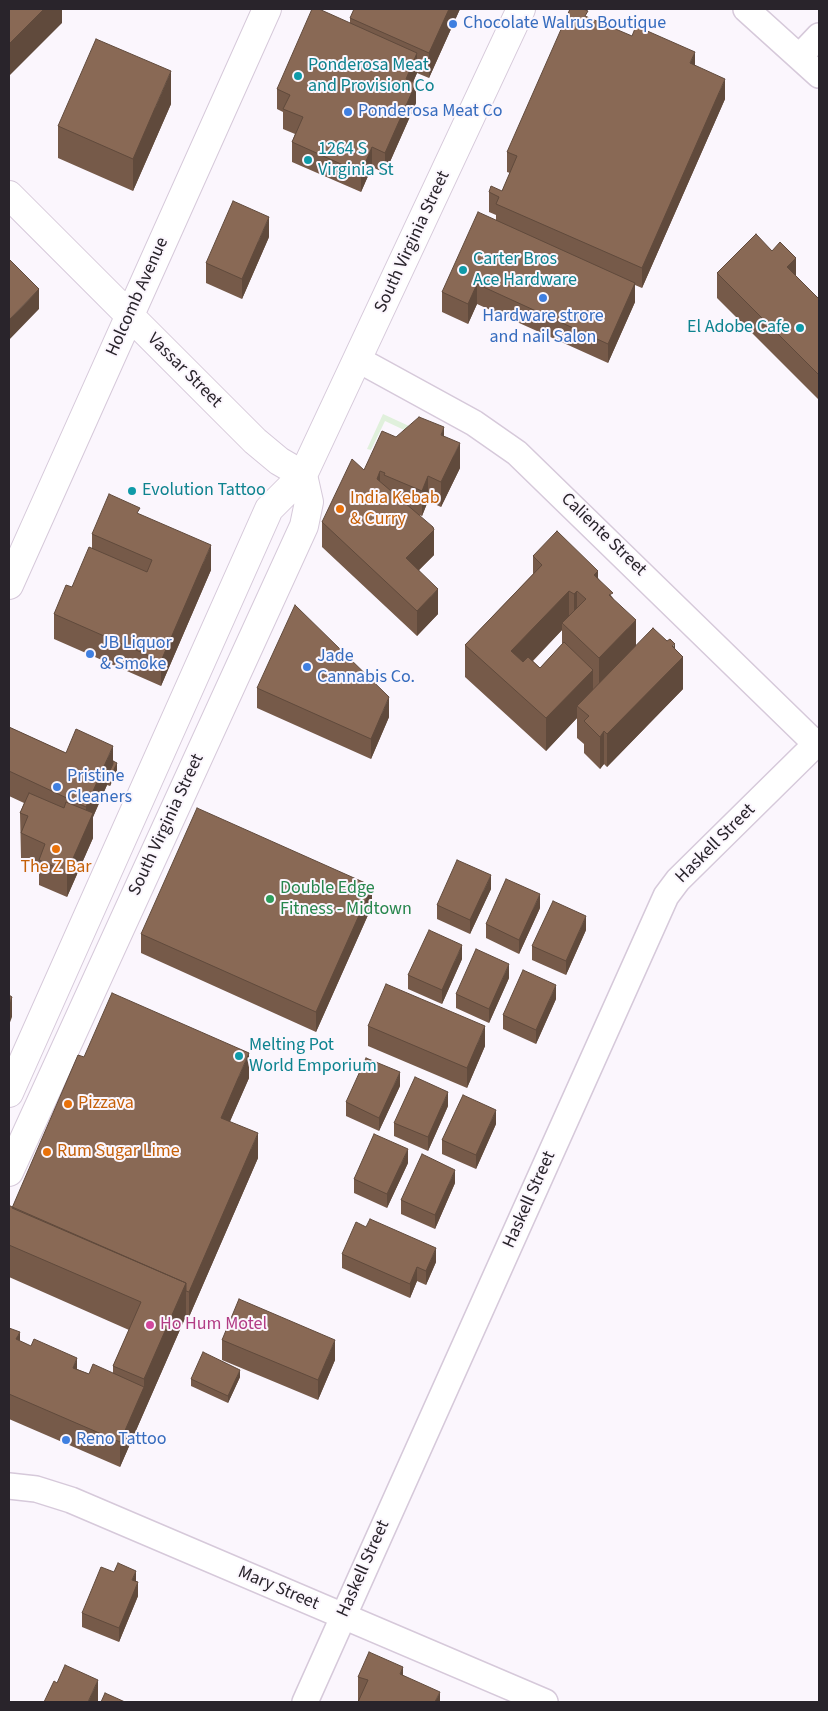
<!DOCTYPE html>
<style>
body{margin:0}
#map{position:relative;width:828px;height:1711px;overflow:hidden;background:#fbf6fd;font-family:"Source Sans 3",sans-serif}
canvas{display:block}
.frame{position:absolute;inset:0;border:10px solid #29242b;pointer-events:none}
</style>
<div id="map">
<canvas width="828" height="1711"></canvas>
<div class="frame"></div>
</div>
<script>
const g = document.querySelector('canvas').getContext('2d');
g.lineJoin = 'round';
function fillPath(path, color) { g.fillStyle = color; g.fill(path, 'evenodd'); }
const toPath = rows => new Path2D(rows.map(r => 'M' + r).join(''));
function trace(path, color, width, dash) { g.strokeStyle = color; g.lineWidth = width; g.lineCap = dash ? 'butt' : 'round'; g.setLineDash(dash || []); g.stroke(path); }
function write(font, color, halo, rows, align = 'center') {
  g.font = font + ' "Source Sans 3",sans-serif'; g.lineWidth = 4; g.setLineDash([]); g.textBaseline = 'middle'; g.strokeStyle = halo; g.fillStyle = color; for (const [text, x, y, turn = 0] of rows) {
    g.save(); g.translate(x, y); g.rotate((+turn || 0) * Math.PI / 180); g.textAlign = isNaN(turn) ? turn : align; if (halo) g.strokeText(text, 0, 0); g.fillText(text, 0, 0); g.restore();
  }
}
fillPath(toPath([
 [383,414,422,432,419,437,385,421,371,450,367,449]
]), '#e0f0dc');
const street = toPath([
 [746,9,819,75],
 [800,56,819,36],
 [359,360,474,423,517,453,819,747],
 [9,1486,36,1489,71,1500,545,1702],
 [305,1702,666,896,678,880,819,741]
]);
const secondary = toPath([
 [9,195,255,441,279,461,303,475],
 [9,585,267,9]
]);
const primary = toPath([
 [9,1093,269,509,303,475,521,9],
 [9,1172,304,526,309,502,303,475]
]);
trace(street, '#d6c9da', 28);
trace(secondary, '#d6c9da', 30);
trace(primary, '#d6c9da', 30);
trace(street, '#fff', 25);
trace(secondary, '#fff', 28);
trace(primary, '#fff', 28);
fillPath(toPath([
 [460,9,429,78,417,73,413,82,416,103,385,173,372,167,361,192,292,162,292,142,295,134,283,129,283,112,277,109,277,89,350,23,350,18],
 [588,17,695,65,725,99,642,288,635,285,635,302,608,363,477,304,468,324,442,312,442,292,496,220,496,215,489,212,489,192,502,191,510,173,507,172,507,152],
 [171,104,133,191,58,158,58,126],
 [269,237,242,299,206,283,206,263],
 [717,273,796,276,819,299,819,400,717,298],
 [396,437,444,437,460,468,441,507,428,501,422,516,419,515,434,555,419,570,438,614,417,636,322,547,322,522,364,470],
 [140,514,211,570,161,686,54,639,54,614,72,587,92,549,92,534],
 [533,556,598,578,613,598,636,646,675,648,683,689,607,767,604,764,600,769,584,753,584,744,577,738,577,718,546,751,465,677,465,645,533,574],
 [562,630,562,644,540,668,533,661],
 [257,688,389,717,371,759,257,708],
 [9,727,66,753,113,761,117,770,110,786,107,785,93,817,93,838,67,897,39,885,39,866,21,858,20,813,24,803,9,796],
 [491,889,470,934,437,919,437,905],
 [372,906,316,1032,141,953,141,934],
 [540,908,519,954,486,938,486,924],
 [586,930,566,975,532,960,532,946],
 [462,959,442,1004,408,989,408,975],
 [509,978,489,1023,456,1008,456,994],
 [556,999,536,1044,503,1029,503,1015],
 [368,1026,485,1046,467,1088,368,1046],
 [84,1057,249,1078,230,1121,258,1158,189,1317,186,1316,120,1467,9,1419,9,1328,20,1341,77,1369,89,1374,113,1373,113,1366,129,1330,9,1277,9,1209,12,1208],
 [400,1086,379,1131,346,1116,346,1102],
 [448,1106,428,1151,394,1136,394,1123],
 [496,1124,476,1169,442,1154,442,1140],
 [408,1163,387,1208,354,1193,354,1179],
 [455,1183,435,1229,401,1214,401,1200],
 [342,1254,436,1262,426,1285,417,1281,410,1298,342,1268],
 [222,1340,335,1360,318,1400,222,1360],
 [240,1377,228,1403,191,1386,191,1379],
 [136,1582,138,1596,119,1642,82,1627,82,1613],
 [403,1675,440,1702,358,1702,358,1677]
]), '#765a49');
fillPath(toPath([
 [44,9,62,9,62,23,9,76,9,44],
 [449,9,460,9,429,78,429,53],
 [695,52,695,72,690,63],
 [417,53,417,73,406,99,406,79],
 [171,71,171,104,133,191,133,159],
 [725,79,725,99,642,288,642,268],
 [416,83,416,103,385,173,385,153],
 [372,147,372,167,361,192,361,173],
 [269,217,269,237,242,299,242,279],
 [796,258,796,283,787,267],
 [635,283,635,302,608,363,608,344],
 [477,284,477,304,468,324,468,304],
 [39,289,39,309,9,340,9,320],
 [444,427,444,452,441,435],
 [460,443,460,468,441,507,441,482],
 [380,471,380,496,377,479],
 [428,476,428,501,422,516,422,491],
 [434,530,434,555,406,583,406,558],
 [211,545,211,570,161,686,161,661],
 [598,571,598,603,594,575],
 [438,589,438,614,417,636,417,611],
 [569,591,569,623,562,623,562,630,511,683,511,651],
 [577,591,577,623,574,627,574,594],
 [636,620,636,653,599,690,599,658],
 [675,644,675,665,683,657,683,689,607,767,607,734],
 [593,670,593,702,577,706,577,718,546,751,546,718],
 [389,697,389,717,371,759,371,739],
 [604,731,604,764,600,769,600,737],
 [113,746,113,770,117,763,117,770,110,786,110,778,107,777,107,785,93,817,93,838,67,897,67,872,86,828,86,807],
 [491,875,491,889,470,934,470,920],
 [372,886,372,906,316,1032,316,1012],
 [540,894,540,908,519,954,519,940],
 [586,916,586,930,566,975,566,961],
 [462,945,462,959,442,1004,442,990],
 [509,964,509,978,489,1023,489,1009],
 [556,985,556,999,536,1044,536,1030],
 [12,997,12,1017,9,1025,9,1005],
 [485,1026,485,1046,467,1088,467,1068],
 [249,1053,249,1078,221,1142,221,1118],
 [400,1072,400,1086,379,1131,379,1118],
 [448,1092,448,1106,428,1151,428,1137],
 [496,1110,496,1124,476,1169,476,1155],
 [258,1133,258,1158,189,1317,189,1292],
 [408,1149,408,1163,387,1208,387,1194],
 [455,1170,455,1183,435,1229,435,1215],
 [436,1248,436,1262,426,1285,426,1271],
 [417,1267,417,1281,410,1298,410,1284],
 [186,1283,186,1316,120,1467,120,1442,144,1387,144,1379],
 [20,1332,20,1357,16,1339],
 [335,1340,335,1360,318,1400,318,1380],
 [77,1358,77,1383,73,1368],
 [240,1370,240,1377,228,1403,228,1396],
 [136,1571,136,1585,132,1580],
 [138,1582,138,1596,119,1642,119,1628],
 [403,1667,403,1699,400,1674],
 [98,1680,98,1702,88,1702],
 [440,1692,440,1702,435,1702]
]), '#604a3c');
const building = toPath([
 [9,9,44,9,9,44,9,9],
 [312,9,319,9,417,53,406,79,416,83,385,153,372,147,361,173,292,142,303,117,283,109,290,95,277,89,312,9],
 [354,9,449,9,429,53,350,18,354,9],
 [570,9,583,9,588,11,585,16,632,36,636,26,695,52,690,63,725,79,642,268,496,204,499,197,489,192,491,186,502,191,517,156,507,152,570,9],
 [96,39,171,71,133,159,58,126,96,39],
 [233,201,269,217,242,279,206,263,233,201],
 [478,212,635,283,608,344,477,284,468,304,442,292,478,212],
 [756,234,772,251,780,242,796,258,787,267,819,299,819,375,717,273,756,234],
 [9,259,39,289,9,320,9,259],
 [419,417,444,427,441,435,460,443,441,482,428,476,422,491,384,475,385,473,380,471,377,479,433,527,434,530,406,558,438,589,417,611,322,522,352,459,364,470,382,431,396,437,419,417],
 [109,494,140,508,137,513,211,545,161,661,54,614,66,585,72,587,89,547,147,572,152,560,92,534,109,494],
 [557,531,598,571,594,575,613,593,609,595,636,620,599,658,562,623,586,599,577,591,574,594,569,591,511,651,523,662,528,657,540,668,564,642,593,670,546,718,465,645,542,565,533,556,557,531],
 [295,605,389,697,371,739,257,688,295,605],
 [653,628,667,641,670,639,675,644,672,646,683,657,607,734,604,731,600,737,584,721,589,716,577,706,653,628],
 [9,727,66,753,76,729,113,746,86,807,9,771,9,727],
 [113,761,117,763,110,778,107,777,113,764,113,761],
 [29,793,64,808,66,802,93,813,67,872,39,860,45,844,21,833,28,816,20,813,29,793],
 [197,808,372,886,316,1012,141,934,197,808],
 [457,860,491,875,470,920,437,905,457,860],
 [506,879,540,894,519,940,486,924,506,879],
 [553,901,586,916,566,961,532,946,553,901],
 [429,930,462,945,442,990,408,975,429,930],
 [476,949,509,964,489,1009,456,994,476,949],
 [523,970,556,985,536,1030,503,1015,523,970],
 [386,984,485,1026,467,1068,368,1026,386,984],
 [112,993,249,1053,221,1118,258,1133,189,1292,186,1291,186,1283,12,1208,78,1055,84,1057,112,993],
 [9,995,12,997,9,1005,9,995],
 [366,1058,400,1072,379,1118,346,1102,366,1058],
 [415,1077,448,1092,428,1137,394,1123,415,1077],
 [463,1095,496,1110,476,1155,442,1140,463,1095],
 [374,1134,408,1149,387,1194,354,1179,374,1134],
 [422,1154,455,1170,435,1215,401,1200,422,1154],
 [10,1206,186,1283,144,1379,113,1366,141,1302,9,1245,9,1209,10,1206],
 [370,1219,436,1248,426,1271,417,1267,410,1284,342,1254,356,1222,366,1227,370,1219],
 [239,1299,335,1340,318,1380,222,1340,239,1299],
 [9,1328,20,1332,16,1339,31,1346,34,1339,77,1358,73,1368,89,1374,93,1364,144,1387,120,1442,9,1394,9,1328],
 [203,1352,240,1370,228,1396,191,1379,203,1352],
 [118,1563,136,1571,132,1580,138,1582,119,1628,82,1613,101,1567,114,1572,118,1563],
 [369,1652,403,1667,400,1674,440,1692,435,1702,358,1702,368,1680,358,1677,369,1652],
 [65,1665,98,1680,88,1702,44,1702,54,1681,57,1683,65,1665],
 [105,1693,125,1702,101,1702,105,1693]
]);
fillPath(building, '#896955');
trace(building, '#604a3c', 1);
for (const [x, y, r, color] of [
 [453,24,5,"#3f7fe0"],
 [298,76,5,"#0f9aa8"],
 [348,112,5,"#3f7fe0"],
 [308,160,5,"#0f9aa8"],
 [463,270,5,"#0f9aa8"],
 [543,298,5,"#3f7fe0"],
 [800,328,5,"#0f9aa8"],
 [132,491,5,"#0f9aa8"],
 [340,509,5,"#e8710a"],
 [90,654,5,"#3f7fe0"],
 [307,667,5,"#3f7fe0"],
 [57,787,5,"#3f7fe0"],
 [56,849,5,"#e8710a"],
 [270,899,5,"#2e9e5b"],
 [239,1056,5,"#0f9aa8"],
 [68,1104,5,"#e8710a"],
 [47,1152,5,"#e8710a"],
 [150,1325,5,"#d1479c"],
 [66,1440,5,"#3f7fe0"]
]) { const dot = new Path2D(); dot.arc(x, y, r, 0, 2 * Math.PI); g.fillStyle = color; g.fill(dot); trace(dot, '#fbf6fd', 2); }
write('18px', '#366cbe', '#fbf6fd', [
 ["Chocolate Walrus Boutique",463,24],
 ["Ponderosa Meat Co",358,112],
 ["Hardware strore",543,317,"center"],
 ["and nail Salon",543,338,"center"],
 ["JB Liquor",100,644],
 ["& Smoke",100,665],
 ["Jade",317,657],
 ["Cannabis Co.",317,678],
 ["Pristine",67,777],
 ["Cleaners",67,798],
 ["Reno Tattoo",76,1440]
], 'left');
write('18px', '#0d838f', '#fbf6fd', [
 ["Ponderosa Meat",308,66],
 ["and Provision Co",308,87],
 ["1264 S",318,150],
 ["Virginia St",318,171],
 ["Carter Bros",473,260],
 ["Ace Hardware",473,281],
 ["El Adobe Cafe",790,328,"right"],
 ["Evolution Tattoo",142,491],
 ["Melting Pot",249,1046],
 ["World Emporium",249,1067]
], 'left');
write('18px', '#29242b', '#fbf6fd', [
 ["South Virginia Street",413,242,-65],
 ["Holcomb Avenue",138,297,-66],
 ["Vassar Street",184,371,45],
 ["Caliente Street",603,535,44],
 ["South Virginia Street",167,825,-65],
 ["Haskell Street",716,844,-45],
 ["Haskell Street",530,1200,-66],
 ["Haskell Street",364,1569,-66],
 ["Mary Street",278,1589,23]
]);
write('18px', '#c56008', '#fbf6fd', [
 ["India Kebab",350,499],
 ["& Curry",350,520],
 ["The Z Bar",56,868,"center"],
 ["Pizzava",78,1104],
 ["Rum Sugar Lime",57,1152]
], 'left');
write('18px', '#27864d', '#fbf6fd', [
 ["Double Edge",280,889],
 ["Fitness - Midtown",280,910]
], 'left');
write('18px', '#b23c85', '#fbf6fd', [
 ["Ho Hum Motel",160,1325]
], 'left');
</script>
